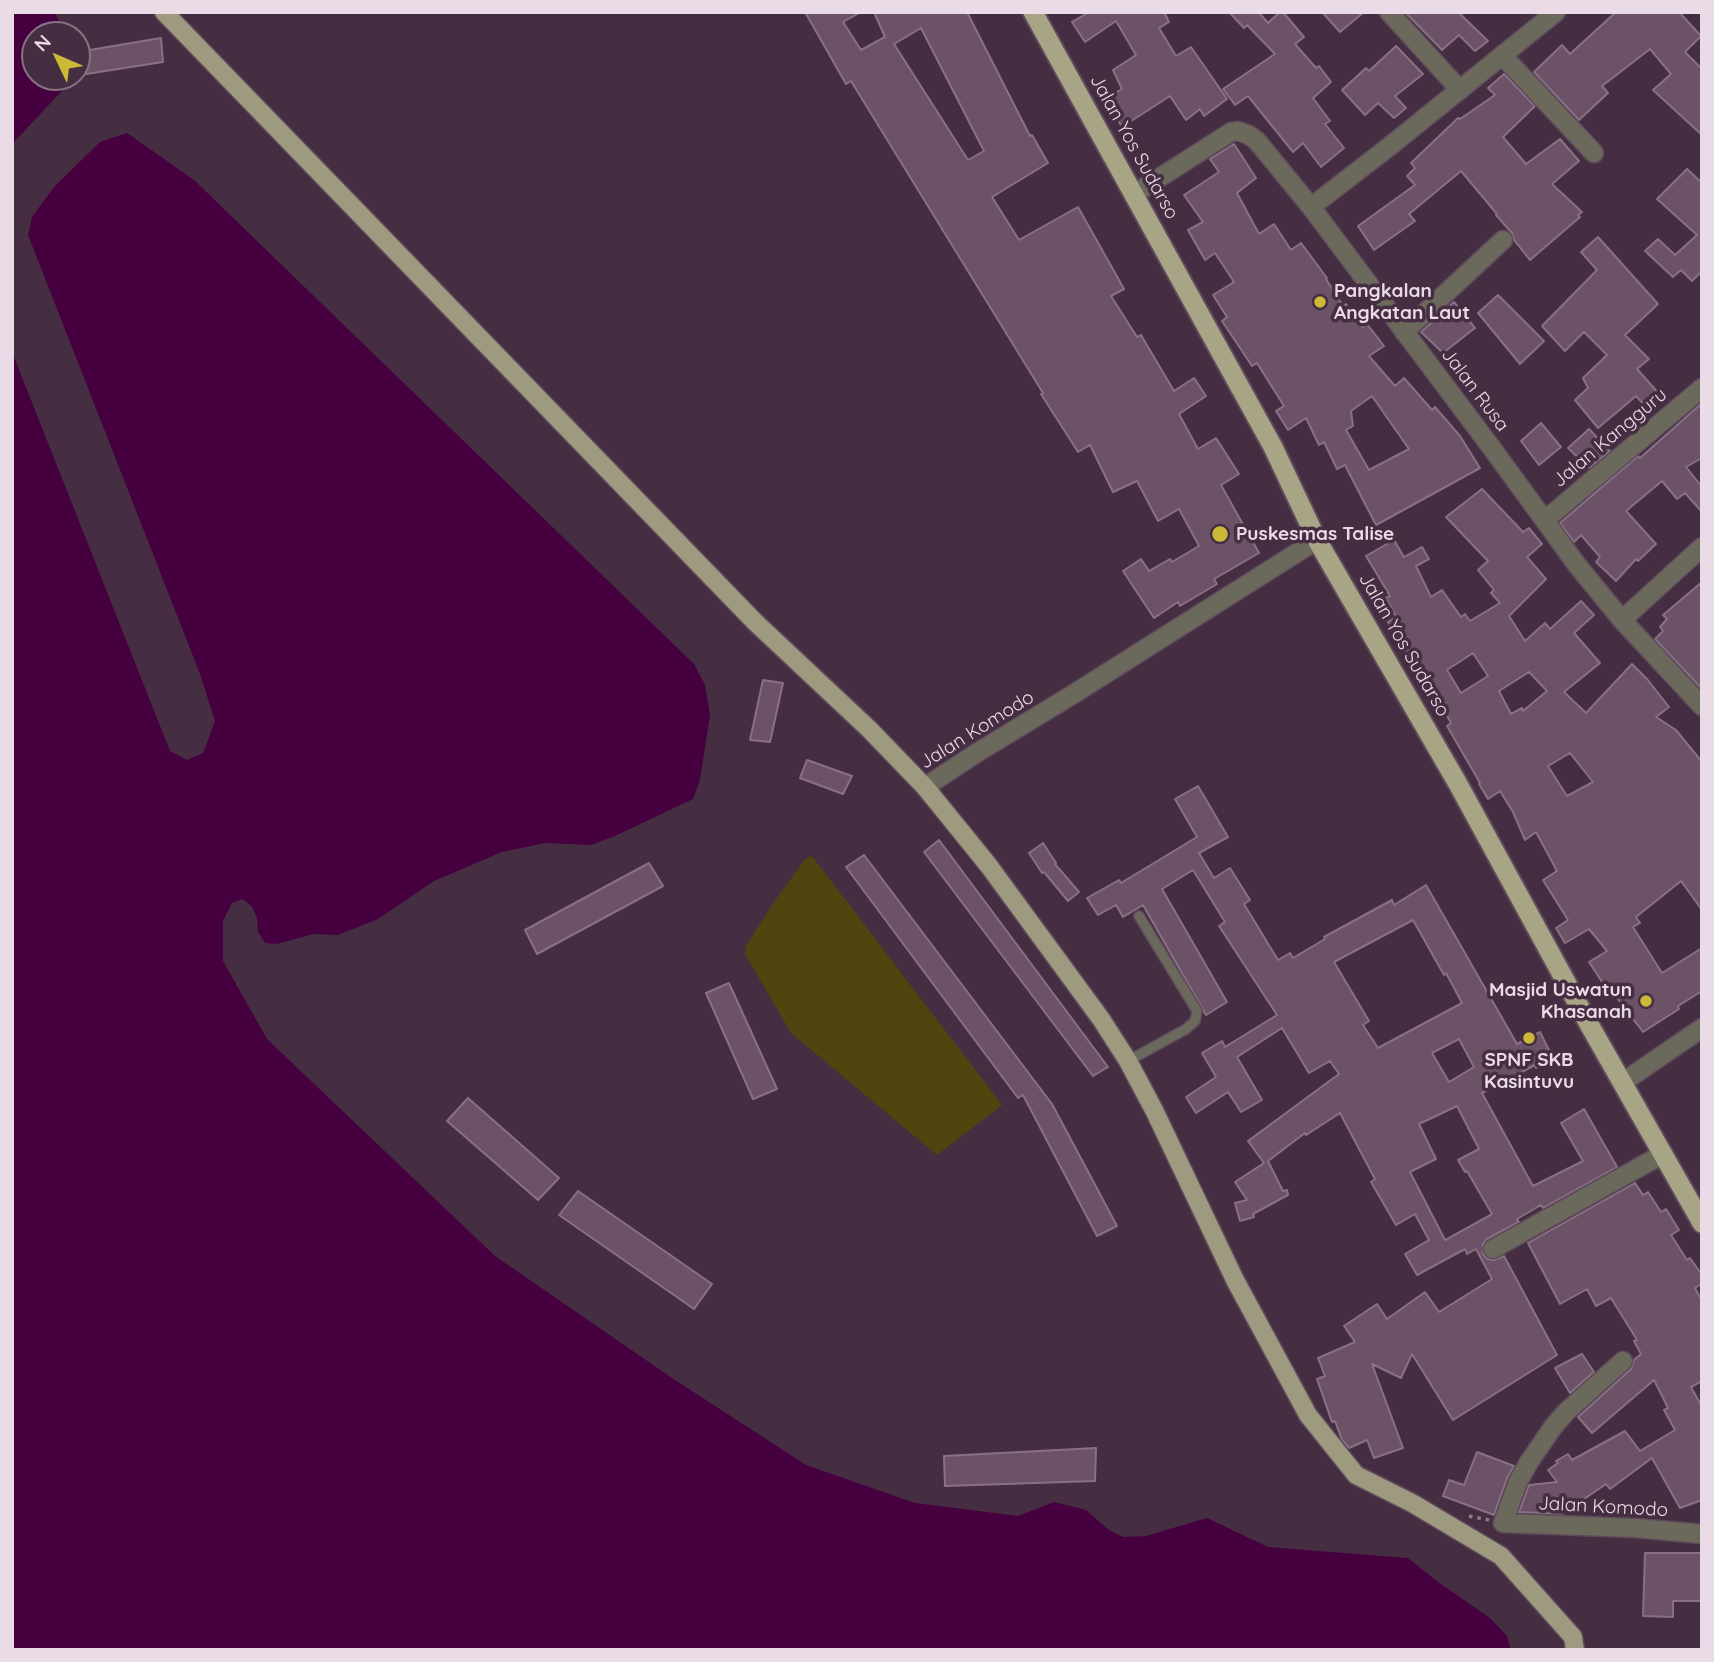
<!DOCTYPE html>
<style>
body{margin:0}
#map{position:relative;width:1714px;height:1662px;overflow:hidden;background:#452e41;font-family:Quicksand,sans-serif}
canvas{display:block}
.frame{position:absolute;inset:0;border:14px solid #eadbe7;pointer-events:none}
.north{position:absolute;left:21px;top:21px;width:70px;height:70px;box-sizing:border-box;background:#452e41;border:2px solid #877383;border-radius:50%;rotate:314deg;font-size:19px;font-weight:700;line-height:28px;text-align:center;color:#eadbe7}
.north::after{content:'';display:block;margin:auto;width:24px;height:32px;background:#cdb938;clip-path:polygon(50% 0,100% 100%,50% 72%,0 100%)}
</style>
<div id="map">
<canvas width="1714" height="1662"></canvas>
<div class="frame"></div>
<div class="north">N</div>
</div>
<script>
const g = document.querySelector('canvas').getContext('2d');
g.lineJoin = 'round';
function fillPath(path, color) { g.fillStyle = color; g.fill(path, 'evenodd'); }
const toPath = rows => new Path2D(rows.map(r => 'M' + r).join(''));
function trace(path, color, width, dash) { g.strokeStyle = color; g.lineWidth = width; g.lineCap = dash ? 'butt' : 'round'; g.setLineDash(dash || []); g.stroke(path); }
function write(font, color, halo, rows, align = 'center') {
  g.font = font + ' Quicksand,sans-serif'; g.lineWidth = 7; g.setLineDash([]); g.textBaseline = 'middle'; g.strokeStyle = halo; g.fillStyle = color; for (const [text, x, y, turn = 0] of rows) {
    g.save(); g.translate(x, y); g.rotate((+turn || 0) * Math.PI / 180); g.textAlign = isNaN(turn) ? turn : align; if (halo) g.strokeText(text, 0, 0); g.fillText(text, 0, 0); g.restore();
  }
}
fillPath(toPath([
 [812,856,1002,1105,937,1155,791,1033,745,954,746,946,776,899,806,858]
]), '#4e450f');
fillPath(toPath([
 [12,12,55,13,66,35,35,35,35,77,75,77,12,144],
 [127,133,194,180,694,664,705,685,710,715,700,780,693,799,615,836,591,845,545,843,502,852,434,881,378,919,338,935,313,934,277,944,265,943,258,932,257,918,252,907,243,899,232,903,223,921,223,961,267,1039,495,1256,672,1378,806,1465,915,1503,1018,1516,1054,1502,1086,1510,1109,1530,1123,1537,1146,1536,1207,1518,1268,1547,1408,1558,1438,1582,1490,1618,1507,1636,1511,1650,12,1650,12,352,170,751,187,760,203,753,215,721,200,674,28,235,32,217,54,187,100,142]
]), '#460040');
const building = toPath([
 [805,12,861,12,843,22,861,50,885,37,874,12,967,12,1030,136,1032,135,1048,163,992,197,1019,240,1078,207,1124,289,1111,296,1137,337,1141,335,1174,391,1194,378,1206,396,1179,414,1198,449,1216,438,1239,474,1221,485,1259,553,1214,579,1217,584,1180,606,1178,602,1154,618,1123,571,1141,559,1149,571,1170,559,1172,562,1199,546,1179,509,1158,521,1137,481,1113,492,1090,445,1078,452,1041,394,1043,393,851,81,846,84,805,12],
 [921,28,984,151,968,160,894,44,921,28],
 [1089,12,1164,12,1169,22,1159,28,1176,56,1191,47,1227,99,1204,116,1200,109,1186,120,1170,96,1122,127,1105,99,1122,89,1113,70,1136,55,1116,21,1085,42,1072,22,1089,12],
 [1229,12,1262,12,1260,14,1268,23,1280,12,1283,12,1304,37,1295,44,1316,68,1319,66,1331,82,1313,98,1330,121,1325,124,1344,148,1321,167,1303,143,1293,152,1248,96,1235,105,1223,89,1275,54,1247,25,1244,28,1229,12],
 [1322,12,1364,12,1340,32,1322,12],
 [1405,12,1458,12,1488,41,1475,51,1459,35,1442,50,1405,12],
 [1616,12,1679,12,1701,36,1685,52,1702,69,1702,135,1653,90,1671,74,1650,49,1602,86,1608,93,1579,120,1534,72,1562,45,1570,54,1616,12],
 [161,38,163,62,86,74,84,51,161,38],
 [1396,46,1423,74,1395,96,1406,108,1394,118,1378,103,1365,115,1342,90,1366,68,1369,71,1396,46],
 [1504,74,1535,106,1503,137,1526,164,1560,139,1579,161,1552,184,1582,212,1578,215,1580,217,1530,260,1514,240,1512,233,1496,215,1497,214,1461,171,1409,214,1415,221,1374,250,1358,226,1415,185,1407,176,1415,168,1411,163,1458,118,1460,119,1495,95,1488,88,1504,74],
 [1234,144,1256,178,1237,193,1259,234,1274,224,1291,250,1301,243,1327,278,1326,279,1343,306,1346,304,1363,327,1367,324,1384,346,1369,356,1395,386,1404,378,1432,410,1435,407,1460,436,1480,468,1376,525,1345,465,1337,469,1324,442,1319,445,1306,418,1288,430,1276,411,1284,406,1257,363,1252,366,1222,321,1227,317,1213,295,1234,282,1215,253,1205,260,1188,230,1203,222,1184,195,1219,172,1210,159,1234,144],
 [1372,396,1409,449,1369,470,1346,430,1353,426,1351,411,1372,396],
 [1687,169,1702,183,1702,271,1692,281,1681,270,1673,277,1645,251,1658,239,1675,255,1697,235,1657,199,1687,169],
 [1598,237,1658,304,1625,335,1649,359,1637,369,1662,397,1648,409,1636,396,1598,428,1575,400,1588,388,1583,378,1607,355,1584,332,1565,351,1542,326,1597,270,1581,252,1598,237],
 [1498,295,1544,341,1520,364,1478,313,1498,295],
 [1454,302,1475,328,1443,353,1421,332,1454,302],
 [1702,403,1702,458,1686,467,1702,487,1702,512,1685,493,1677,499,1662,481,1626,511,1656,544,1638,561,1636,559,1616,581,1596,562,1600,557,1581,535,1574,542,1560,523,1638,456,1640,458,1702,403],
 [1541,423,1561,447,1539,465,1521,441,1541,423],
 [1589,429,1610,451,1589,468,1568,448,1589,429],
 [1482,489,1523,532,1529,528,1542,544,1527,557,1546,579,1509,616,1525,641,1545,623,1550,629,1581,601,1594,615,1574,633,1600,663,1564,692,1586,713,1632,664,1647,679,1669,707,1656,717,1676,730,1702,762,1702,910,1681,881,1636,917,1640,923,1633,927,1662,973,1702,948,1702,991,1678,1006,1679,1009,1643,1032,1611,990,1608,991,1589,962,1607,951,1589,929,1565,943,1556,928,1568,920,1543,880,1557,871,1536,832,1525,840,1513,812,1500,791,1488,799,1479,784,1480,783,1447,726,1451,723,1421,669,1417,672,1396,641,1398,640,1388,622,1396,617,1386,598,1390,596,1366,556,1394,540,1404,557,1422,547,1429,559,1416,566,1431,597,1442,590,1461,617,1465,614,1470,621,1500,603,1491,593,1494,590,1478,570,1488,561,1446,517,1482,489],
 [1473,653,1488,676,1461,693,1447,670,1473,653],
 [1529,672,1547,691,1523,711,1522,708,1511,714,1499,691,1529,672],
 [1570,753,1593,782,1567,796,1548,766,1570,753],
 [1702,582,1702,689,1655,639,1663,631,1660,627,1667,619,1663,615,1702,582],
 [763,680,783,683,770,742,750,740,763,680],
 [807,760,852,776,843,794,800,778,807,760],
 [1198,786,1228,837,1199,853,1214,878,1230,868,1250,900,1244,904,1278,960,1290,953,1293,958,1325,939,1324,937,1392,900,1394,905,1426,885,1517,1044,1540,1032,1554,1060,1536,1068,1535,1065,1482,1093,1533,1186,1583,1161,1561,1123,1584,1109,1617,1167,1543,1208,1541,1205,1517,1219,1519,1222,1487,1239,1483,1244,1483,1254,1488,1259,1494,1260,1504,1256,1557,1355,1453,1420,1412,1354,1401,1378,1372,1364,1403,1448,1374,1458,1367,1440,1349,1448,1342,1440,1335,1421,1332,1422,1317,1379,1325,1376,1318,1358,1355,1342,1344,1326,1377,1304,1387,1319,1425,1292,1439,1312,1492,1279,1476,1249,1467,1254,1465,1249,1417,1275,1405,1254,1429,1240,1415,1214,1396,1225,1371,1182,1375,1179,1340,1113,1306,1135,1305,1133,1268,1161,1283,1191,1287,1190,1288,1195,1253,1214,1254,1217,1240,1221,1235,1203,1247,1200,1235,1182,1264,1163,1248,1141,1339,1074,1330,1061,1309,1073,1282,1028,1237,1057,1262,1100,1241,1112,1228,1092,1196,1113,1186,1097,1216,1077,1202,1053,1222,1041,1225,1047,1277,1015,1219,926,1225,922,1193,870,1162,889,1227,1002,1206,1015,1143,905,1123,917,1116,905,1098,915,1087,898,1119,880,1121,883,1197,837,1175,799,1198,786],
 [1413,920,1444,975,1446,973,1462,1003,1378,1048,1363,1025,1369,1021,1334,962,1413,920],
 [1459,1039,1474,1067,1449,1082,1432,1053,1459,1039],
 [1457,1106,1479,1149,1458,1160,1465,1172,1467,1171,1492,1214,1445,1240,1410,1172,1436,1159,1419,1124,1457,1106],
 [939,840,1108,1067,1093,1076,924,852,939,840],
 [1043,843,1056,863,1055,864,1079,892,1068,901,1044,872,1042,873,1029,853,1043,843],
 [864,855,1052,1104,1117,1226,1097,1236,1023,1095,1018,1098,846,867,864,855],
 [649,863,663,886,537,954,525,930,649,863],
 [729,983,777,1089,753,1099,706,993,729,983],
 [468,1098,559,1178,538,1200,447,1121,468,1098],
 [1635,1183,1643,1195,1648,1192,1661,1212,1666,1209,1679,1230,1671,1235,1687,1260,1690,1258,1702,1275,1702,1284,1695,1288,1702,1301,1702,1381,1691,1387,1702,1407,1702,1500,1680,1508,1652,1458,1610,1489,1606,1484,1562,1514,1519,1512,1529,1485,1557,1482,1548,1470,1558,1463,1556,1461,1568,1454,1572,1460,1625,1431,1640,1451,1675,1430,1664,1410,1668,1408,1654,1380,1592,1433,1578,1417,1631,1369,1634,1360,1641,1354,1634,1341,1637,1340,1611,1298,1596,1306,1587,1289,1560,1304,1528,1243,1635,1183],
 [578,1191,712,1284,694,1309,559,1215,578,1191],
 [1582,1354,1594,1372,1570,1393,1555,1368,1582,1354],
 [1096,1448,1095,1481,945,1486,944,1456,1096,1448],
 [1477,1452,1514,1466,1507,1478,1494,1515,1443,1496,1449,1480,1464,1485,1477,1452],
 [1645,1553,1702,1553,1702,1601,1673,1601,1673,1617,1643,1616,1645,1553]
]);
fillPath(building, '#6b5266');
trace(building, '#8a7085', 2);
const service = toPath([
 [1128,1061,1186,1029,1195,1021,1197,1011,1139,916]
]);
const minor = toPath([
 [1389,12,1460,90],
 [1556,12,1390,146,1311,207,1494,451,1577,565,1622,620,1702,706],
 [1502,55,1594,153],
 [1134,194,1231,132,1238,131,1249,135,1257,141,1311,207],
 [1404,332,1503,240],
 [1545,520,1702,388],
 [1622,620,1702,547],
 [1623,1082,1702,1028],
 [1493,1249,1663,1154],
 [1623,1361,1566,1412,1553,1427,1529,1462,1518,1482,1503,1523,1636,1528,1702,1534]
]);
const tertiary = toPath([
 [925,787,978,752,1072,695,1317,540]
]);
const primary = toPath([
 [164,12,755,622,869,729,925,787,989,866,1101,1019,1128,1061,1155,1112,1235,1280,1308,1415,1356,1475,1412,1503,1501,1556,1573,1637,1575,1650]
]);
const trunk = toPath([
 [1033,12,1273,447,1317,540,1458,784,1590,1026,1702,1223]
]);
trace(service, '#5f4a5c', 12);
trace(minor, '#5f4a5c', 21);
trace(tertiary, '#5f4a5c', 21);
trace(primary, '#5f4a5c', 21);
trace(trunk, '#5f4a5c', 23);
trace(toPath([
 [1469,1516,1489,1520]
]), '#8f7b8b', 3.5, [3.5, 5]);
trace(service, '#6b695c', 9);
trace(minor, '#6b695c', 18);
trace(tertiary, '#6b695c', 18);
trace(primary, '#9e9a7f', 18);
trace(trunk, '#a8a486', 19);
for (const [x, y, r, color] of [
 [1320,302,7,"#cdb938"],
 [1220,534,9,"#cdb938"],
 [1646,1001,7,"#cdb938"],
 [1529,1038,7,"#cdb938"]
]) { const dot = new Path2D(); dot.arc(x, y, r, 0, 2 * Math.PI); g.fillStyle = color; g.fill(dot); trace(dot, '#452e41', 2.5); }
write('19px', '#eadbe7', '#452e41', [
 ["Jalan Yos Sudarso",1134,147,61],
 ["Jalan Rusa",1475,390,53],
 ["Jalan Kangguru",1610,438,-40],
 ["Jalan Yos Sudarso",1404,645,60],
 ["Jalan Komodo",977,730,-32],
 ["Jalan Komodo",1603,1507,3]
]);
write('bold 19px', '#eadbe7', '#452e41', [
 ["Pangkalan",1334,291],
 ["Angkatan Laut",1334,313],
 ["Puskesmas Talise",1236,534],
 ["Masjid Uswatun",1632,990,"right"],
 ["Khasanah",1632,1012,"right"],
 ["SPNF SKB",1529,1060,"center"],
 ["Kasintuvu",1529,1082,"center"]
], 'left');
</script>
